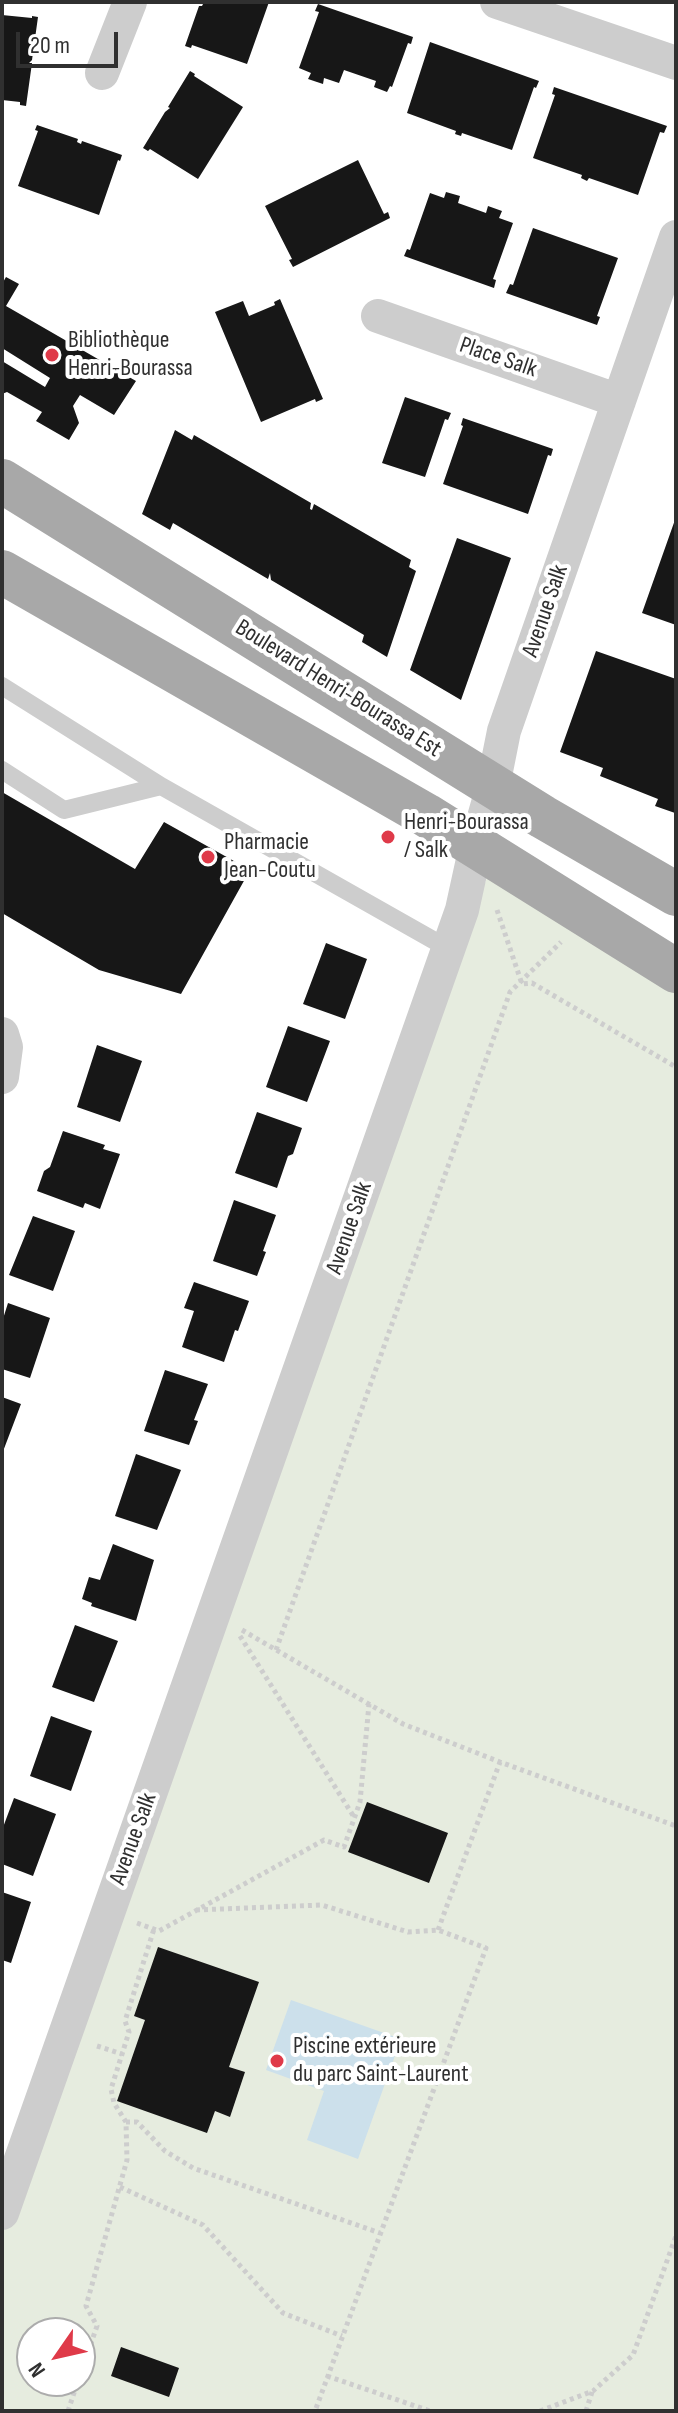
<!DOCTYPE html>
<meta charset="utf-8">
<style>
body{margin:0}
#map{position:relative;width:678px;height:2413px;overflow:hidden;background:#fff;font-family:"Sofia Sans Condensed",sans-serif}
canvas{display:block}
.frame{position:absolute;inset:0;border:4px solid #303030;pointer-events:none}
.north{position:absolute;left:16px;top:2317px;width:80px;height:80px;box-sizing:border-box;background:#fff;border:2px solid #acacac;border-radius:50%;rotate:236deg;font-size:22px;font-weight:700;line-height:32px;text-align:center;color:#303030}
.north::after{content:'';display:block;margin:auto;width:28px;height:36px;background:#df3a49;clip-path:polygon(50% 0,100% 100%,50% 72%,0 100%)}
.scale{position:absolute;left:16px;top:32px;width:102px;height:36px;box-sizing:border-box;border:4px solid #303030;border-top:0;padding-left:10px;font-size:24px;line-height:28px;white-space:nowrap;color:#303030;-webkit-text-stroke:6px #fff;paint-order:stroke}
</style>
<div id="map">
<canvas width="678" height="2413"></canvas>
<div class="frame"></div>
<div class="north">N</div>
<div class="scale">20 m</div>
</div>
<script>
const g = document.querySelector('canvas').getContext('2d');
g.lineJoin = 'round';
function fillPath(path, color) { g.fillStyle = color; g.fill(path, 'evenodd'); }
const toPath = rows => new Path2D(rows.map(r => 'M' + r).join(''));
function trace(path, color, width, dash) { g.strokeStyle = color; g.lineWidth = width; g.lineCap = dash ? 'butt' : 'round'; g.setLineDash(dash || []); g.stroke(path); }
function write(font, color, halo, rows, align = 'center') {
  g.font = font + ' "Sofia Sans Condensed",sans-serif'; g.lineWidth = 8; g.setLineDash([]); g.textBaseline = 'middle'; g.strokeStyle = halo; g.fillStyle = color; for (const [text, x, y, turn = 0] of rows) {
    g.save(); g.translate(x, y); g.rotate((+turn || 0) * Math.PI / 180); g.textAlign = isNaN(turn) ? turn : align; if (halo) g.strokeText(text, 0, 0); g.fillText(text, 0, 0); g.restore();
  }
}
fillPath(toPath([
 [494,858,676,966,676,2411,2,2411,2,2223],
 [32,2333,80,2333,80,2381,32,2381]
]), '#e6ecdf');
fillPath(toPath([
 [291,2000,401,2039,358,2159,307,2140,324,2091,266,2070]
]), '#cce0eb');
fillPath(toPath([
 [204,2,269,2,247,64,192,45,191,48,185,46,199,6,202,6],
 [318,4,413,37,411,44,408,43,392,87,390,86,387,92,374,87,376,81,344,70,339,83,324,78,323,84,308,79,311,73,299,68,319,12,315,11],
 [2,15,32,18,32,16,38,17,32,60,29,63,32,63,26,106,20,105,20,102,2,100],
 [430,42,539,81,536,88,534,87,512,150,462,133,461,136,455,134,456,131,407,113],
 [190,71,195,74,194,76,243,107,198,179,150,149,148,151,143,148,165,112,170,108,168,107],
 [554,87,667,126,664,133,660,132,638,195,589,178,587,181,581,178,582,175,533,158,555,95,552,94],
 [37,125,78,139,77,142,81,144,82,141,122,155,120,161,118,160,99,215,18,186,38,131,35,130],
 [358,160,384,214,388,212,390,218,293,267,289,260,292,259,265,206],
 [446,192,460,196,458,203,486,213,488,206,502,211,499,218,513,223,493,279,496,280,494,288,404,256,407,249,410,250,430,193,444,198],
 [533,228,618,258,597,316,600,317,597,325,506,293,510,284,513,285],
 [6,277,19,284,6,306,136,381,114,415,80,395,73,406,79,423,69,440,36,421,42,412,7,392,2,394,2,361,45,387,50,378,2,348,2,284],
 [280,299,323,399,316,402,315,399,261,422,215,312,243,301,249,316,275,305,274,302],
 [405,397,451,413,448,420,445,419,425,477,382,463],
 [463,418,553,449,551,456,548,455,528,514,443,484,463,426,461,425],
 [175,430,192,440,194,435,311,503,310,509,312,510,314,504,411,560,409,567,416,571,387,657,362,642,364,635,271,580,270,573,268,579,173,523,170,530,142,514],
 [676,517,676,625,642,613],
 [457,538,511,558,461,700,410,670],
 [596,651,676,679,675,813,655,806,658,799,600,776,603,768,560,752],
 [2,792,135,869,164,822,250,870,181,994,99,970,2,913],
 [326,943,367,959,345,1019,303,1004],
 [288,1026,330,1041,307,1102,266,1087],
 [97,1045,142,1061,120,1122,77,1107],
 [257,1112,302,1128,293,1154,288,1156,277,1188,235,1173],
 [63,1131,105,1145,103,1149,120,1154,100,1209,85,1203,83,1208,37,1191,44,1171,50,1167],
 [234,1200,276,1215,263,1251,266,1252,257,1276,213,1261],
 [33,1216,75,1231,53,1291,9,1275],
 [194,1282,249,1301,238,1331,235,1330,224,1362,182,1347,194,1311,184,1308],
 [8,1303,50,1318,30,1378,2,1369,2,1322],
 [165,1370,208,1384,194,1420,198,1421,189,1445,144,1431],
 [2,1397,21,1404,2,1454],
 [136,1454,181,1470,157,1530,115,1516],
 [113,1544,154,1560,136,1621,91,1606,92,1603,82,1599,89,1577,100,1580],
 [75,1625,118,1641,94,1702,52,1687],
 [51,1716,92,1731,71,1791,30,1776],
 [14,1798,56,1814,33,1876,2,1864,2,1830],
 [367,1802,448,1833,429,1883,348,1852],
 [2,1892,31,1902,11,1963,2,1960],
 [158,1947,259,1982,229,2067,245,2072,230,2117,215,2111,207,2133,117,2101,145,2020,134,2016],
 [121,2347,179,2368,169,2397,111,2376]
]), '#171717');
trace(toPath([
 [497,910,522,984,532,983,676,1067],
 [242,1630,403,1724,500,1762,676,1826],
 [240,1636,354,1817],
 [276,1650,510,992,561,942],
 [196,1910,322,1905,408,1932,438,1930,486,1948,315,2411],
 [137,1923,159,1931,324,1840,344,1847,360,1802,369,1704],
 [438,1930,500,1762],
 [97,2046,122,2054],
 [126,2122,137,2122,165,2151,193,2168,380,2233],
 [120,2187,203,2225,283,2313,342,2336],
 [80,2375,97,2326,86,2306,127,2160,126,2122,114,2103,111,2089,129,2032,125,2021,154,1929],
 [327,2376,430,2411],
 [68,2411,78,2381],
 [540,2411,593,2391,633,2355,676,2236],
 [586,2411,592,2392]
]), '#cdcdcd', 5, [4, 4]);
trace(toPath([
 [2,686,161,786],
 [2,770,64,810,161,786,449,949]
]), '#cdcdcd', 18);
trace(toPath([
 [497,2,676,63],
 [102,73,130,2],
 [378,316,619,401],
 [2,1034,6,1047,2,1077],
 [2,2213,462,910,476,846,493,786,504,731,676,237]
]), '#cdcdcd', 34);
trace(toPath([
 [2,481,543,817,676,894],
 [2,572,426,815,676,971]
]), '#a8a8a8', 44);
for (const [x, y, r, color] of [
 [52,355,8,"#df3a49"],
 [388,837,8,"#df3a49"],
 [208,857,8,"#df3a49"],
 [277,2061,8,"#df3a49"]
]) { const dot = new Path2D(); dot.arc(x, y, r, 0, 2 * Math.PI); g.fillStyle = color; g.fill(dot); trace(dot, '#fff', 3); }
write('24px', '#303030', '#fff', [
 ["Bibliothèque",68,341],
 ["Henri-Bourassa",68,369],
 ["Henri-Bourassa",404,823],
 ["/ Salk",404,851],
 ["Pharmacie",224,843],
 ["Jean-Coutu",224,871],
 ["Piscine extérieure",293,2047],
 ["du parc Saint-Laurent",293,2075]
], 'left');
write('24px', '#303030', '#fff', [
 ["Place Salk",498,358,19],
 ["Avenue Salk",546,611,-71],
 ["Boulevard Henri-Bourassa Est",338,689,32],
 ["Avenue Salk",350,1228,-71],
 ["Avenue Salk",134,1839,-70]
]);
</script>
